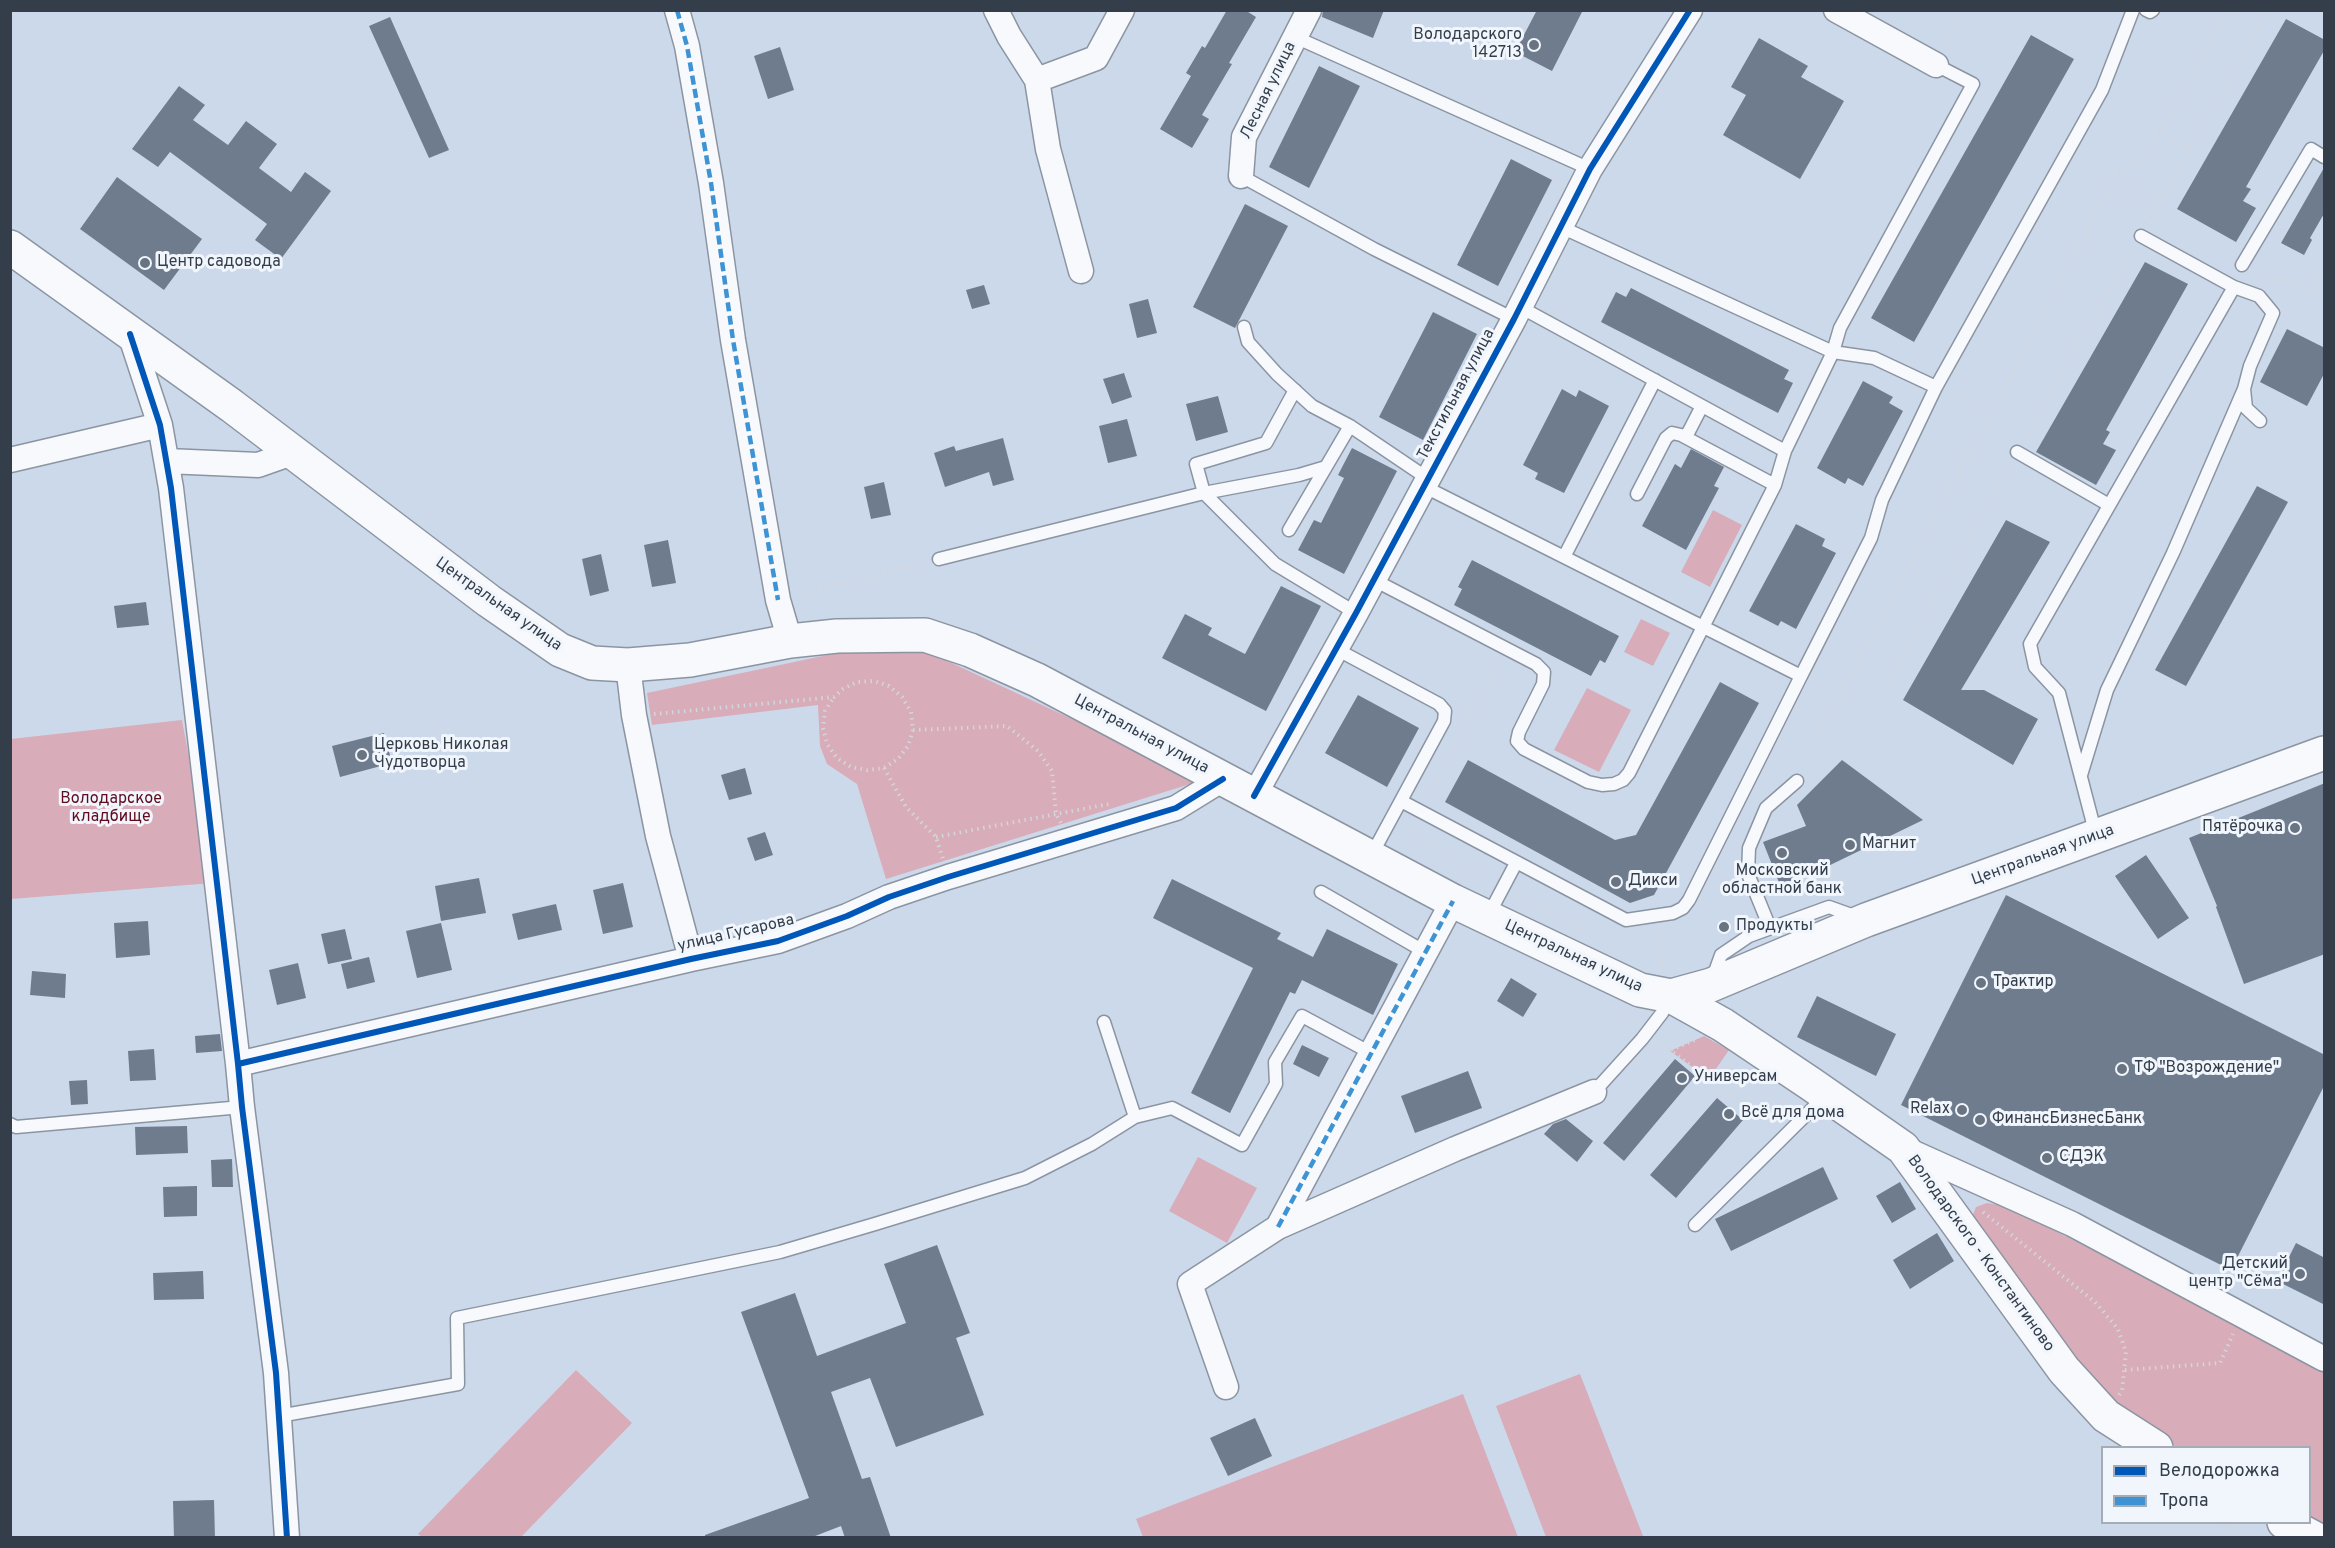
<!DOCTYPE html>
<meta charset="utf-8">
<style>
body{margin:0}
#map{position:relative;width:2335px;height:1548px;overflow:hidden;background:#ccd9eb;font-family:Overpass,sans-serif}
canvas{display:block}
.frame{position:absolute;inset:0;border:12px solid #343d4a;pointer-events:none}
.legend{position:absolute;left:2101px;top:1446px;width:210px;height:78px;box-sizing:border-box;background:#f1f6fd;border:2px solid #a5acb5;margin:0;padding:8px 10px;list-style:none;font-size:18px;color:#343d4a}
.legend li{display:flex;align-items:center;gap:12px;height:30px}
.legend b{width:30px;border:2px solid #a5acb5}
</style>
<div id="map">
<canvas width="2335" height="1548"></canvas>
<div class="frame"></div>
<ul class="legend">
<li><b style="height:8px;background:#0057b8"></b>Велодорожка</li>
<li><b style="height:8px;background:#3d93d3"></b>Тропа</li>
</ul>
</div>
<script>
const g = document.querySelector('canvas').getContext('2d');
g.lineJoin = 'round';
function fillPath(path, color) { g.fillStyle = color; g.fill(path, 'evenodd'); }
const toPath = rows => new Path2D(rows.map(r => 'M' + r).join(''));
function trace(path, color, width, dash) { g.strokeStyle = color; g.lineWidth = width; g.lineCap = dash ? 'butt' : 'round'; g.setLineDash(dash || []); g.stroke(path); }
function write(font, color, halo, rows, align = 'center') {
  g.font = font + ' Overpass,sans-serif'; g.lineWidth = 6; g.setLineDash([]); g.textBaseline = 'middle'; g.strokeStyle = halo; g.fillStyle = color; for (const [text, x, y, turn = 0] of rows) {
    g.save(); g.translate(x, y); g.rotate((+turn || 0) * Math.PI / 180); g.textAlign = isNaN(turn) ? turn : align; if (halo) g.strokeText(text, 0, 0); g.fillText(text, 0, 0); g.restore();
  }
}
fillPath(toPath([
 [1713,510,1742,525,1710,587,1681,572],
 [1641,619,1670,633,1653,666,1624,652],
 [851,650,926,651,1203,780,886,879,857,784,827,764,820,746,818,705,652,725,647,693],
 [1587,688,1631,710,1599,772,1554,750],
 [182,720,212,883,11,899,11,739],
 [1704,1036,1729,1050,1709,1079,1670,1051],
 [1198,1157,1257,1188,1227,1243,1169,1211],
 [1987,1203,2006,1206,2219,1314,2324,1359,2324,1530,2309,1522,2310,1448,2177,1447,2109,1406,1972,1217,1976,1207],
 [576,1370,632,1423,521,1537,422,1537,418,1534],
 [1580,1374,1643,1536,1638,1537,1546,1537,1496,1406],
 [1463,1394,1518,1537,1143,1537,1136,1519]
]), '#d8acb8');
fillPath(toPath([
 [1227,10,1245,10,1256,17,1229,63,1232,64,1202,115,1209,119,1192,148,1160,129,1191,76,1186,73,1202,46,1205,48],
 [1323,10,1384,10,1373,38,1322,17],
 [1537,10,1583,10,1552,71,1515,52],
 [390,17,449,150,429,158,369,26],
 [2286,19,2325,40,2325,49,2246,187,2251,189,2243,201,2256,208,2236,242,2177,209],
 [2031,35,2074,59,1914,342,1871,318],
 [1759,38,1808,66,1801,77,1844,101,1800,179,1723,135,1746,95,1731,87],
 [780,47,794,90,768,99,754,56],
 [1319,66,1360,86,1309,188,1269,167],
 [179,86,205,105,193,120,228,145,246,121,277,144,259,168,291,192,305,172,331,191,281,259,255,240,267,224,170,152,158,167,132,149],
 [1511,159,1552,180,1498,286,1457,265],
 [2325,166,2325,212,2310,238,2312,240,2304,255,2281,243],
 [117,177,202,239,164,290,80,229],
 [1245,204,1288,226,1235,328,1193,307],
 [2145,262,2188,284,2106,430,2110,432,2103,444,2116,450,2096,485,2036,452],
 [984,285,990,304,972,309,966,290],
 [1631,288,1789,370,1784,379,1793,383,1778,413,1601,322,1616,292,1626,297],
 [1148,299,1157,333,1137,338,1129,304],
 [1433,312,1477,334,1423,440,1379,417],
 [2287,329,2325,348,2325,372,2307,406,2260,382],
 [1124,373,1132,397,1112,404,1103,379],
 [1863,381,1893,397,1889,403,1903,411,1863,486,1848,478,1845,484,1817,468],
 [1562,389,1576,397,1579,390,1609,406,1564,493,1535,479,1538,473,1523,465],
 [1218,396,1228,432,1196,441,1186,404],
 [1127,419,1137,456,1108,463,1099,426],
 [1003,438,1014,480,993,486,989,472,945,487,934,453,954,446,956,451],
 [1352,448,1397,471,1344,574,1298,550,1314,520,1321,523,1344,478,1338,475],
 [1691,449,1724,467,1714,486,1719,488,1686,550,1642,526,1675,464,1681,468],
 [884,482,891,515,871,519,864,487],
 [2257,486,2288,502,2186,686,2155,670],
 [2006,520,2050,542,1961,690,1984,690,2038,719,2013,765,1903,700],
 [1796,524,1825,539,1822,546,1836,553,1796,629,1781,621,1778,626,1749,611],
 [668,540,676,583,652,587,644,545],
 [601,554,609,591,590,596,582,559],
 [1472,560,1619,636,1605,663,1600,660,1591,676,1454,605,1462,589,1458,587],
 [1281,586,1321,606,1266,711,1162,658,1185,614,1212,628,1208,635,1245,654],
 [146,602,149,625,117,628,114,606],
 [1720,682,1759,703,1654,895,1630,903,1445,802,1468,760,1615,840,1636,835],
 [1358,695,1419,728,1387,787,1325,753],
 [384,733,392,763,340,777,332,746],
 [1842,760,1923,820,1824,868,1780,885,1763,842,1806,826,1797,805],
 [745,768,752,794,729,800,721,775],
 [2325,783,2325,954,2244,984,2216,907,2217,906,2189,838],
 [765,832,773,855,755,861,747,838],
 [2146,855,2189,918,2158,939,2115,876],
 [479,878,486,913,441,921,435,886],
 [1172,879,1281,933,1277,939,1313,957,1327,929,1398,964,1373,1015,1302,980,1295,994,1290,992,1230,1113,1191,1093,1253,968,1153,918],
 [623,883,633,927,603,934,593,890],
 [2006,895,2325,1055,2325,1084,2231,1270,1901,1105],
 [556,904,562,930,518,940,512,914],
 [148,921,150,955,116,958,114,923],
 [441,923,452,970,417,978,406,931],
 [345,929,352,959,328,964,321,934],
 [369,957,375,982,347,989,341,964],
 [298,963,306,998,277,1005,269,970],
 [32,971,66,974,65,998,30,995],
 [1511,978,1537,994,1523,1017,1497,1001],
 [1817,996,1896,1034,1876,1076,1797,1037],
 [220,1034,222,1051,196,1053,195,1036],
 [1302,1045,1329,1058,1319,1077,1293,1064],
 [154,1049,156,1080,130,1081,128,1051],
 [1675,1059,1695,1076,1624,1161,1603,1143],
 [1468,1071,1482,1108,1415,1133,1401,1096],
 [87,1080,88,1104,71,1105,69,1081],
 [1717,1098,1743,1120,1676,1198,1650,1175],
 [1566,1119,1593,1141,1577,1162,1544,1134,1553,1124],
 [187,1126,188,1153,136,1155,135,1127],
 [232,1159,233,1187,212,1187,211,1160],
 [1823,1167,1838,1199,1731,1251,1715,1219],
 [1900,1182,1916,1209,1892,1223,1876,1196],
 [197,1186,197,1216,164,1217,163,1187],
 [1937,1233,1954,1261,1910,1289,1893,1260],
 [2296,1243,2325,1258,2325,1305,2277,1281],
 [937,1245,970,1333,956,1338,984,1415,896,1447,870,1378,831,1392,862,1479,870,1477,891,1538,845,1538,841,1526,810,1538,705,1538,705,1535,809,1498,741,1312,795,1293,817,1356,906,1323,884,1264],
 [203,1271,204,1299,154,1300,153,1273],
 [1255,1418,1272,1456,1228,1476,1210,1438],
 [214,1500,215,1538,174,1538,173,1501]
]), '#6e7c8d');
const lane = toPath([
 [2146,10,2150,12,2153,10],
 [1295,37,1590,169],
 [1241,176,1374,249,1514,319],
 [1561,227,1833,352,1874,358,1936,387],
 [2242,265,2311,149,2324,157],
 [2234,287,2259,296,2273,313,2250,366,2244,389,2246,408,2260,421],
 [1520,307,1785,451,1833,352,1840,328,1973,84,1936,65],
 [1244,327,1248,342,1277,374,1312,406,1350,426],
 [1295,390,1266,443,1196,464,1204,493,1275,564,1356,613],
 [1686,437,1702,406],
 [2017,452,2109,505],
 [1423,486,1564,557,1655,380],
 [1637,494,1666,438,1672,433,1681,435,1775,485],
 [1289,530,1350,426,1427,478],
 [939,559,1204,493,1299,475,1326,467],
 [1374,580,1536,664,1544,672,1543,684,1519,732,1517,741,1524,749,1588,782,1602,785,1614,784,1623,780,1629,773,1775,485,1785,451],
 [1336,649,1439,704,1445,711,1444,721,1371,856],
 [1801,676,1871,538,1882,500,1936,387,2102,90,2133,10],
 [2081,775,2107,690,2173,553,2244,389],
 [1401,801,1626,920,1673,913,1683,908,1689,900,1801,676,1564,557],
 [2096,835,2059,693,2035,667,2030,644,2234,287,2141,236],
 [1321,892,1427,953],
 [1488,916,1516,863],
 [1770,928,1748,874,1749,848,1766,808,1797,781],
 [1712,980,1721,955,1749,936,1829,907,1857,917],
 [1104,1022,1135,1117,1172,1108,1242,1145,1276,1084,1275,1062,1302,1016,1371,1053],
 [1594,1092,1642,1039,1662,1013,1670,997],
 [10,1124,16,1127,242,1107],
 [1695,1225,1826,1095],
 [279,1416,458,1384,457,1318,780,1252,875,1224,1025,1178,1092,1144,1135,1117]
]);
const street = toPath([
 [677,10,687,46,711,183,733,340,778,600,790,641],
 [996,10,1009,36,1037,80,1096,58,1122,10],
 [1836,10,1936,65],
 [1037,80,1048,149,1081,271],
 [1241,176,1244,137,1309,10],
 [130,334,160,425,171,488,238,1064,242,1107,276,1373,287,1538],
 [10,460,160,425],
 [167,461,258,465,292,453],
 [628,665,634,715,658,836,691,959],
 [1254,796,1356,613,1514,319,1590,169,1690,10],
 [238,1064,691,959,778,941,847,916,889,897,948,877,1176,808,1223,779],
 [1905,1149,2072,1224,2324,1359],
 [1278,1227,1453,901],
 [1226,1387,1190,1284,1278,1227,1455,1149,1594,1092]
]);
const secondary = toPath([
 [10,247,232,406,489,601,560,650,592,663,628,665,690,660,790,641,837,636,925,635,970,650,1037,680,1453,901,1640,990,1671,996,1711,985,1866,920,2324,753],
 [1671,996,1723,1025,1811,1084,1903,1148,2064,1370,2106,1416,2156,1448],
 [2284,1522,2314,1538]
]);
trace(lane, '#8b95a2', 15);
trace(street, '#8b95a2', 27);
trace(secondary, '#8b95a2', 36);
trace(toPath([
 [1944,45,1959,10],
 [2159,133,2189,150],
 [2119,173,2162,198],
 [2109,192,2152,216],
 [2147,224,2269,10],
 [2255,270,2324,295],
 [2311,290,2324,270],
 [1949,393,1992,412],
 [2024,440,2133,248],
 [799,595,926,563],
 [1010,637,1038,650],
 [1883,689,2010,465],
 [654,714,834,697,843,689,857,682,874,681,889,686,902,697,911,712,913,730,908,746,898,759,884,768,867,770,851,767,837,758,827,744,823,728,825,711,834,697],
 [913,730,1007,726,1038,751,1052,771,1056,814,1061,823],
 [1818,736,2119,173,2145,157,2228,10],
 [884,768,906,807,936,837,943,859],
 [1427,799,1500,660],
 [1414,825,1409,834,1490,879],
 [936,837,1109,804],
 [1517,895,1584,932],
 [1658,930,1662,968],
 [1619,1010,1636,1025],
 [1659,1042,1716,1084,1731,1062],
 [1671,1050,1697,1039],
 [1716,1084,1750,1109,1778,1107,1786,1098],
 [1732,1096,1749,1073],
 [1983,1212,2095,1302,2118,1329,2126,1352,2122,1391,2119,1395],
 [2125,1370,2220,1363,2233,1334],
 [2096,1442,2102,1449],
 [2218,1522,2249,1538]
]), '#d3d6dc', 4, [1.5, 4.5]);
trace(lane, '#f7f9fc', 12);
trace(street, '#f7f9fc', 24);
trace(secondary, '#f7f9fc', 33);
trace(toPath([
 [677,10,687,46,711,183,733,340,778,600],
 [1278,1227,1453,901]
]), '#3d93d3', 4.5, [9, 4.5]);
trace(toPath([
 [130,334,160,425,171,488,238,1064,242,1107,276,1373,287,1538],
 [1254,796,1356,613,1514,319,1590,169,1690,10],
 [238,1064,691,959,778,941,847,916,889,897,948,877,1176,808,1223,779]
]), '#0057b8', 6);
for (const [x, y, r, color] of [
 [1534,45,6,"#697482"],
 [145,263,6,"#697482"],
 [362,755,6,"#697482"],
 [2295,828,6,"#697482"],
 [1850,845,6,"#697482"],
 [1782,853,6,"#697482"],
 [1616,882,6,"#697482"],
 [1724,927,6,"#697482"],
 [1981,983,6,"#697482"],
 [2122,1069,6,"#697482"],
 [1682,1078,6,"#697482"],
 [1962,1110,6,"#697482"],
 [1729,1114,6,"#697482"],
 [1980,1120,6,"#697482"],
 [2047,1158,6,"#697482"],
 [2300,1274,6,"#697482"]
]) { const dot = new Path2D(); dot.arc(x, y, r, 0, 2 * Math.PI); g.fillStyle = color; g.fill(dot); trace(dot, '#f1f6fd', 2); }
write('16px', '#343d4a', '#f1f6fd', [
 ["Володарского",1522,36,"right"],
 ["142713",1522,54,"right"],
 ["Центр садовода",157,263],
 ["Церковь Николая",374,746],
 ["Чудотворца",374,764],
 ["Пятёрочка",2283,828,"right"],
 ["Магнит",1862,845],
 ["Московский",1782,872,"center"],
 ["областной банк",1782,890,"center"],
 ["Дикси",1628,882],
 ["Продукты",1736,927],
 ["Трактир",1993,983],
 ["ТФ \"Возрождение\"",2134,1069],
 ["Универсам",1694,1078],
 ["Relax",1950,1110,"right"],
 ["Всё для дома",1741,1114],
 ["ФинансБизнесБанк",1992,1120],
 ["СДЭК",2059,1158],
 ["Детский",2288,1265,"right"],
 ["центр \"Сёма\"",2288,1283,"right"]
], 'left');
write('16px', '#343d4a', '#f1f6fd', [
 ["Лесная улица",1269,91,-64],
 ["Текстильная улица",1457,395,-62],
 ["Центральная улица",498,605,35],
 ["Центральная улица",1141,735,28],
 ["Центральная улица",2043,856,-20],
 ["улица Гусарова",736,934,-13],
 ["Центральная улица",1573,957,25],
 ["Володарского - Константиново",1980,1254,54]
]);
write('16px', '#610b1e', '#f1f6fd', [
 ["Володарское",111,800],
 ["кладбище",111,818]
]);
</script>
